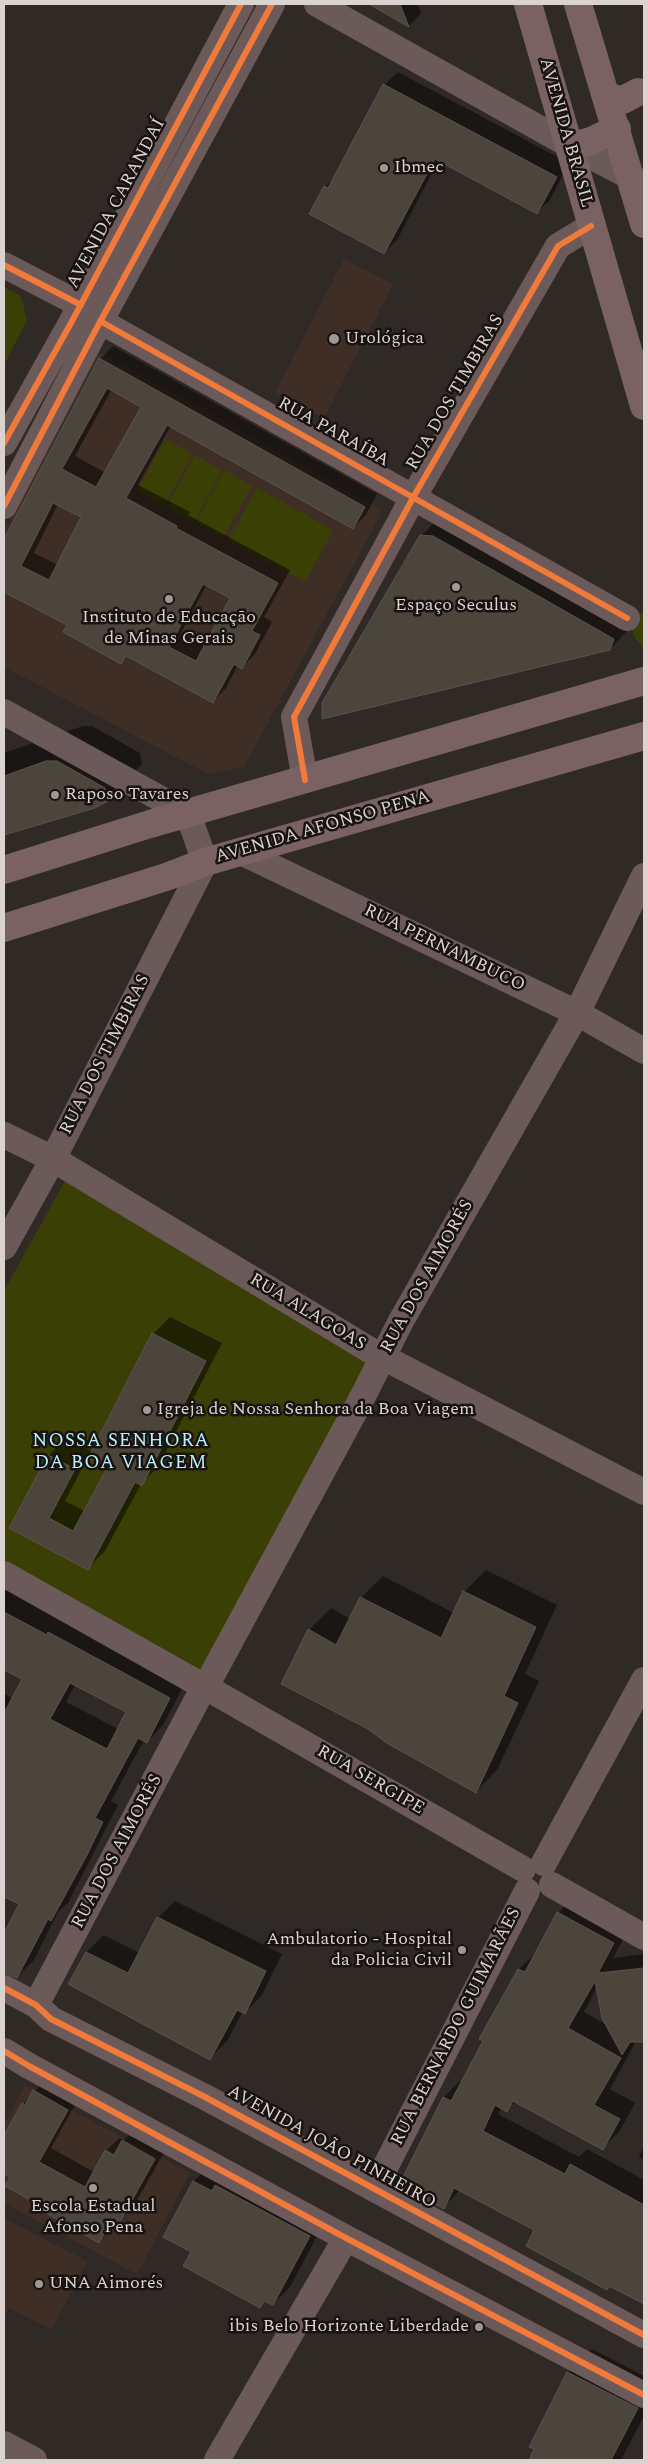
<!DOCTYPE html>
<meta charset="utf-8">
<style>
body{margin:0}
#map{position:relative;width:648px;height:2464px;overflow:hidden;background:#302a26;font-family:Spectral,serif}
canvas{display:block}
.frame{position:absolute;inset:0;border:5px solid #dbd3cf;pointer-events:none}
</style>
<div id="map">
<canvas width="648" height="2464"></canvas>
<div class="frame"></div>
</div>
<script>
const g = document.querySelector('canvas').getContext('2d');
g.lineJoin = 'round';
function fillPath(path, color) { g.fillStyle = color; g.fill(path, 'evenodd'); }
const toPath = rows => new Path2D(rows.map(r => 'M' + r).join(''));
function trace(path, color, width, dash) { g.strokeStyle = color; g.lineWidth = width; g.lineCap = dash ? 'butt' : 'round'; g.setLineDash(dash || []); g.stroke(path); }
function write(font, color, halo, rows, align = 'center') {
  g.font = font + ' Spectral,serif'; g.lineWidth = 5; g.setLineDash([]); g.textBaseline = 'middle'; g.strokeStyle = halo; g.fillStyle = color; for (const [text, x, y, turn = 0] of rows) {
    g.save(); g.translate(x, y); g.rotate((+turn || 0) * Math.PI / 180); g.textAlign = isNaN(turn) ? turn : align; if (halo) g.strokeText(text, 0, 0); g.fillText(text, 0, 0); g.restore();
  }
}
fillPath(toPath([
 [344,259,393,284,324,419,275,393],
 [103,353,380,509,380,516,244,767,208,774,4,667,4,531,98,354],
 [25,2085,190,2173,137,2274,4,2203,4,2125],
 [4,2218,87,2261,52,2330,9,2308,4,2318]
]), '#3f2e25');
fillPath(toPath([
 [4,287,21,296,27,320,4,365],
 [165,439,193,454,164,506,137,491],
 [195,455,222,470,194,522,166,507],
 [224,470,252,486,223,538,196,523],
 [257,488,333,530,305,582,228,540],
 [644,612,644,648,635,638,627,618],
 [71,1170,354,1341,371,1372,204,1675,4,1574,4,1291]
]), '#3a4005');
fillPath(toPath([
 [372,4,418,4,421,13,409,26],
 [398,72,569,163,550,200,536,213,439,160,397,240,384,253,311,214,325,187,336,176,384,85],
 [113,346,377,494,366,515,353,528,171,426,138,485,190,512,188,515,290,570,264,617,272,622,255,654,242,667,238,665,226,688,213,702,128,656,121,663,68,625,4,590,4,541,100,359],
 [112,389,142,406,106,473,75,456],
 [58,504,82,517,58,565,34,553],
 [207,584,232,598,205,647,181,633],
 [438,519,630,622,627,631,610,649,421,536],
 [83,726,92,726,140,753,142,764,107,800,95,807,4,834,4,753],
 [170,1317,222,1343,158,1467,141,1484,105,1551,88,1568,11,1527,49,1455,66,1438,93,1452,153,1334],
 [88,1457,108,1467,85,1511,65,1501],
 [486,1570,557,1605,525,1674,539,1681,497,1770,476,1792,309,1630,331,1608,350,1619,361,1598,383,1576,454,1613,464,1592],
 [4,1583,186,1681,163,1725,147,1742,144,1740,111,1801,118,1805,68,1903,58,1912,34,1960,17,1977,4,1970,4,1936,20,1904,4,1895,4,1693,13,1699,24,1679,4,1668],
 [75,1685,127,1712,118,1729,66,1702],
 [574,1897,630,1926,613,1958,644,1954,644,2040,636,2041,610,2089,635,2103,619,2132,603,2148,516,2101,507,2110,502,2107,498,2114,579,2157,587,2149,644,2180,644,2303,610,2285,607,2289,536,2229,460,2190,443,2208,444,2097,460,2081,462,2083,485,2041,481,2039,519,1969,536,1953,558,1913],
 [597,1987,607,2025,584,2012],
 [175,1901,282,1954,262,1995,245,2012,243,2011,227,2041,210,2058,70,1983,87,1952,104,1935,140,1953,158,1918],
 [47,2078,80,2096,51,2148,94,2172,106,2151,119,2138,124,2140,136,2128,168,2146,133,2207,120,2220,117,2218,112,2228,99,2241,40,2204,11,2177,4,2172,4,2138,23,2104],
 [644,2146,644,2160,639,2157],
 [211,2164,326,2219,290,2287,273,2304,266,2300,260,2307,192,2252,165,2236,194,2181],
 [592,2349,644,2376,644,2416,621,2460,530,2460,536,2449,530,2446,568,2372]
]), '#0007');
const building = toPath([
 [369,4,400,4,409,27,369,4],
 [383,84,557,177,537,214,435,159,384,254,309,214,324,186,328,188,383,84],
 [99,358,365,507,353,529,167,425,126,498,177,526,176,528,278,583,252,631,260,635,242,669,234,664,213,703,126,656,121,664,63,632,67,625,4,592,4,539,99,358],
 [107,388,141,407,96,487,62,469,107,388],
 [53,503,81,517,49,580,21,566,53,503],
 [203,584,230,598,196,661,169,647,203,584],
 [420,535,433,536,614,639,610,650,322,719,322,703,420,535],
 [46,761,57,761,105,788,108,801,95,808,4,835,4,776,46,761],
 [152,1333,206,1361,142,1486,135,1482,88,1570,9,1528,48,1455,75,1469,49,1518,73,1531,107,1468,88,1458,152,1333],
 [463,1591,536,1627,504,1696,518,1703,476,1793,385,1742,368,1729,281,1684,308,1629,336,1645,360,1597,441,1638,463,1591],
 [4,1612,47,1635,48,1632,170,1698,147,1743,138,1738,95,1818,103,1822,87,1855,51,1921,48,1919,17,1978,4,1973,4,1933,19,1904,4,1897,4,1713,22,1679,4,1670,4,1612],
 [70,1683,126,1712,107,1749,50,1719,70,1683],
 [557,1912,614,1943,598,1973,644,1968,644,2042,630,2042,622,2055,602,2018,595,1981,568,2028,621,2058,594,2105,620,2119,603,2150,513,2101,507,2112,495,2105,483,2131,565,2174,570,2164,644,2205,644,2304,609,2286,607,2290,526,2246,534,2230,454,2188,444,2209,399,2185,443,2097,451,2101,483,2041,479,2039,518,1969,525,1972,557,1912],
 [157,1917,266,1971,245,2014,237,2010,210,2060,68,1984,86,1952,128,1973,157,1917],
 [33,2090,68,2110,39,2162,85,2187,105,2150,114,2155,122,2140,155,2159,120,2222,113,2217,99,2243,37,2208,39,2205,5,2186,10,2177,4,2174,4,2135,22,2103,25,2105,33,2090],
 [193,2181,212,2191,215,2185,310,2236,273,2305,264,2301,260,2308,183,2266,191,2252,163,2237,193,2181],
 [567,2372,638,2408,611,2460,529,2460,534,2449,529,2447,567,2372]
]);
fillPath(building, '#4b453b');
trace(building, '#585450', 1);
trace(toPath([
 [317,4,571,146,644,184],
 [4,265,81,305],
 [100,321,627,618],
 [4,443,71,323,241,4],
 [4,506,93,335,272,4],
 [4,712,188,814,205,862,53,1159,4,1247],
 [305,780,294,717,414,496,558,246,591,226],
 [241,852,577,1013,644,1051],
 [4,1135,53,1159,373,1352,644,1492],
 [4,1574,194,1681],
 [211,1677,363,1396,401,1321,577,1013,644,876],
 [216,1693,523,1869],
 [544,1863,644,1680],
 [552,1885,644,1937],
 [4,1988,36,2005,51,2019,205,2097,644,2335],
 [36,2005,198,1698],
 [4,2051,29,2066,346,2238,644,2395],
 [374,2189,527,1891],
 [4,2444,34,2460],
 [217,2460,346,2238]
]), '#6b5a59', 26);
trace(toPath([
 [528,4,644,406],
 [578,4,644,224],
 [606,97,623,100,638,92],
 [571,146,591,141,617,129],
 [4,870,150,824,644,681],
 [4,928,166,877,205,862,644,736]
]), '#7a6262', 28);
trace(toPath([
 [4,265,81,305],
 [100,321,627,618],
 [4,443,71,323,241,4],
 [4,506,93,335,272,4],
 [305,780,294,717,414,496,558,246,591,226],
 [4,1988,36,2005,51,2019,205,2097,644,2335],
 [4,2051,29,2066,346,2238,644,2395]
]), '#f17a3a', 6);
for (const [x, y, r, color] of [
 [384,168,5,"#9f9894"],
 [334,339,6,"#9f9894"],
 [456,587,5,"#9f9894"],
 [169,599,5,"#9f9894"],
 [55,795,5,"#9f9894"],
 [147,1410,5,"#9f9894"],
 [462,1950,5,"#9f9894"],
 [93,2188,5,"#9f9894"],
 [39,2284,5,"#9f9894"],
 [479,2327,5,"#9f9894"]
]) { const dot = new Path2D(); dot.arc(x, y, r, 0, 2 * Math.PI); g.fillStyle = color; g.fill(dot); trace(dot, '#181310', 2); }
write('18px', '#dbd3cf', '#181310', [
 ["AVENIDA BRASIL",565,133,74],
 ["AVENIDA CARANDAÍ",117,204,-62],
 ["RUA DOS TIMBIRAS",456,393,-60],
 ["RUA PARAÍBA",333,433,29],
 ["AVENIDA AFONSO PENA",323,828,-16],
 ["RUA PERNAMBUCO",444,949,26],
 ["RUA DOS TIMBIRAS",106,1055,-63],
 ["RUA DOS AIMORÉS",428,1277,-61],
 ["RUA ALAGOAS",307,1313,31],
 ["RUA SERGIPE",370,1781,30],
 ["RUA DOS AIMORÉS",118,1852,-62],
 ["RUA BERNARDO GUIMARÃES",457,2027,-63],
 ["AVENIDA JOÃO PINHEIRO",331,2148,29]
]);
write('18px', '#dbd3cf', '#181310', [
 ["Ibmec",394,168],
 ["Urológica",345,339],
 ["Espaço Seculus",456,606,"center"],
 ["Instituto de Educação",169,618,"center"],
 ["de Minas Gerais",169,639,"center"],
 ["Raposo Tavares",65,795],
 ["Igreja de Nossa Senhora da Boa Viagem",157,1410],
 ["Ambulatorio - Hospital",452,1940,"right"],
 ["da Policia Civil",452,1961,"right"],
 ["Escola Estadual",93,2207,"center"],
 ["Afonso Pena",93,2228,"center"],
 ["UNA Aimorés",49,2284],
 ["ibis Belo Horizonte Liberdade",469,2327,"right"]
], 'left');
g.letterSpacing = '1px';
write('19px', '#b7f0fd', '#181310', [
 ["NOSSA SENHORA",121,1442],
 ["DA BOA VIAGEM",121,1464]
]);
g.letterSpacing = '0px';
</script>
